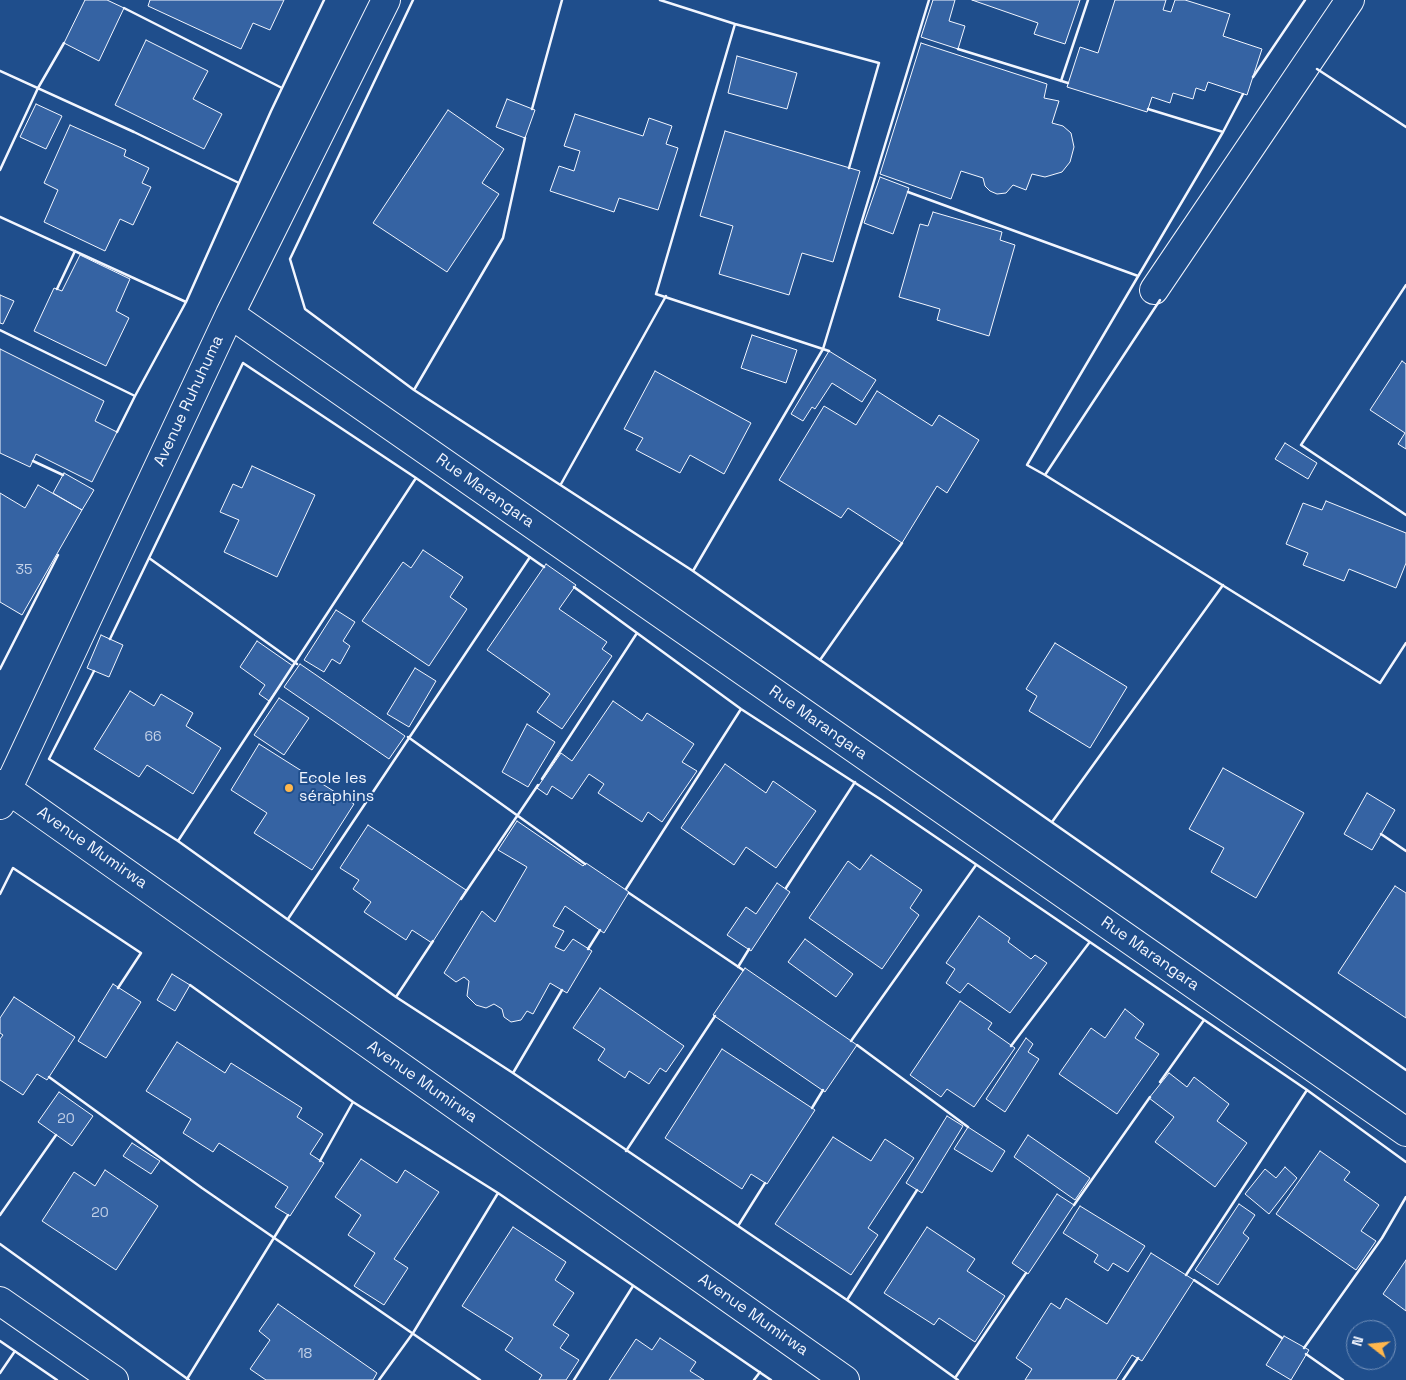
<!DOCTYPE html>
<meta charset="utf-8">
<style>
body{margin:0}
#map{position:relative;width:1406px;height:1380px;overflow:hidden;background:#1f4e8c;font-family:"Space Grotesk",sans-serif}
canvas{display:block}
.north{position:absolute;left:1346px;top:1320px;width:50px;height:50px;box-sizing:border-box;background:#1f4e8c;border:1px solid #7391ba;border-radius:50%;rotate:286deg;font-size:14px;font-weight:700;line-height:20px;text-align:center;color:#f2f6ff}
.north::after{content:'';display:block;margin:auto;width:18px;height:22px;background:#ffb74d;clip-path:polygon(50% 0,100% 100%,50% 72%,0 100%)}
</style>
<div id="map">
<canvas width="1406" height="1380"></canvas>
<div class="north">N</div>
</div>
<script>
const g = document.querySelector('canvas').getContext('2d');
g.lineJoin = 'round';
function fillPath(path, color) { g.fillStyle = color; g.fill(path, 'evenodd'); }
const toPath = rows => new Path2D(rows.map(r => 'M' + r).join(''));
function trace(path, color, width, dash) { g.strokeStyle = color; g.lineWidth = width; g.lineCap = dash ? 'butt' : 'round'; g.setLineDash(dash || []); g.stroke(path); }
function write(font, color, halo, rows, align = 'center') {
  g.font = font + ' "Space Grotesk",sans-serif'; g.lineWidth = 4; g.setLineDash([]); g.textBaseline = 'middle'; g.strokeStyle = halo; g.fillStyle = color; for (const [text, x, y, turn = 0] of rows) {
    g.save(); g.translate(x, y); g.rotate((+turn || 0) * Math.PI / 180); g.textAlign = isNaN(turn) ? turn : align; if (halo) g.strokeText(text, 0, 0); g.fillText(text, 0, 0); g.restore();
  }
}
const building = toPath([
 [85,0,107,0,124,8,99,61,64,43,85,0],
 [150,0,284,0,270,30,253,23,241,49,148,6,150,0],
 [933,0,955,0,949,21,965,26,958,49,921,37,933,0],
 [972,0,1080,0,1065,44,1034,34,1038,23,972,0],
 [1115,0,1166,0,1163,10,1171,12,1175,0,1185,0,1230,14,1223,36,1262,49,1247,95,1208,82,1205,91,1196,88,1193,99,1173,93,1170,103,1152,97,1147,112,1067,87,1080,47,1098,53,1115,0],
 [146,40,208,71,193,99,222,114,204,149,115,105,146,40],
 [921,43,1047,84,1044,98,1059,101,1052,123,1063,126,1071,133,1074,147,1070,162,1062,172,1045,177,1032,174,1026,190,1013,185,1006,193,997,194,990,191,985,186,983,178,961,171,951,199,880,174,921,43],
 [737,56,797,73,787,109,728,93,737,56],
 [507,99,535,110,525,138,496,127,507,99],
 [36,104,62,116,46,149,20,137,36,104],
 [448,110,504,149,482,183,499,194,447,272,373,223,448,110],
 [575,114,643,136,649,118,672,126,666,144,678,148,658,210,619,198,614,212,550,191,559,166,574,171,580,151,564,146,575,114],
 [70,125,126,150,124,156,149,168,142,183,151,187,133,225,120,219,105,251,44,222,58,190,44,183,70,125],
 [725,131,860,171,833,262,802,253,789,295,719,274,733,226,700,216,725,131],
 [880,177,909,188,893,234,864,223,880,177],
 [933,212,1002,232,1000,240,1015,245,989,336,937,320,940,309,899,297,920,224,928,226,933,212],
 [80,255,130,279,116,311,129,318,106,366,34,331,54,288,62,291,80,255],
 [0,295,14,301,3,324,0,323,0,295],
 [752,335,797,350,786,383,741,368,752,335],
 [0,349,104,401,95,421,117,432,92,482,36,454,30,467,0,453,0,349],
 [829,351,876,380,862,402,832,383,815,409,812,407,803,421,791,414,829,351],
 [1402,361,1406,364,1406,449,1398,444,1405,433,1370,410,1402,361],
 [655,371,751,423,724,474,690,455,680,473,636,450,643,438,624,429,655,371],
 [877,391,932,426,939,415,979,440,947,493,937,486,902,543,848,508,841,518,779,480,824,406,856,425,877,391],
 [1285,443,1317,463,1308,479,1275,459,1285,443],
 [252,466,315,495,277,577,224,552,239,520,220,512,233,484,242,488,252,466],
 [64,473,94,490,82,510,53,493,64,473],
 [38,485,82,510,22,615,0,602,0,493,25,508,38,485],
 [1326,501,1406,533,1406,563,1396,588,1349,569,1344,581,1303,565,1308,553,1286,544,1303,503,1322,510,1326,501],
 [423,550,463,577,450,597,467,609,429,666,362,621,403,562,411,568,423,550],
 [546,564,576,585,559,609,607,642,602,649,612,656,562,729,537,712,550,694,487,650,546,564],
 [336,610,355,622,343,641,350,646,340,664,332,659,324,672,304,660,336,610],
 [101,635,123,645,109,677,87,668,101,635],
 [257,641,293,666,269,701,259,694,265,685,240,667,257,641],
 [1055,643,1127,687,1090,748,1029,711,1037,696,1026,689,1055,643],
 [300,664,405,736,389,759,284,687,300,664],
 [415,668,436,681,409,727,387,714,415,668],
 [130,691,154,706,161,694,193,713,186,726,221,748,193,794,147,765,139,777,94,749,130,691],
 [279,698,309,718,284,755,254,735,279,698],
 [613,701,642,721,647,713,694,744,682,762,697,771,662,822,648,812,642,822,598,793,604,784,589,774,572,799,552,786,547,795,537,788,561,753,572,761,613,701],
 [527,724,555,742,528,787,502,772,527,724],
 [259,744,354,804,312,870,254,833,267,813,231,790,259,744],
 [725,764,766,793,773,781,816,811,776,868,746,847,734,865,681,828,725,764],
 [1223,768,1304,813,1256,898,1211,872,1224,848,1189,829,1223,768],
 [1367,793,1395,810,1372,850,1344,834,1367,793],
 [517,821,583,866,586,863,629,892,604,933,565,906,553,926,564,931,555,947,564,951,573,939,592,951,567,993,550,983,533,1014,527,1011,521,1020,511,1022,504,1017,502,1009,494,1004,486,1008,476,1005,467,996,469,981,464,977,456,982,444,973,482,911,495,922,527,867,498,850,517,821],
 [368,825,466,890,432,943,412,930,406,940,364,912,371,902,353,889,359,880,340,868,368,825],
 [871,855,922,890,910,908,919,915,882,969,809,918,848,861,860,870,871,855],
 [777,883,790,892,751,951,727,935,746,907,756,914,777,883],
 [1395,886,1406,893,1406,1018,1338,973,1395,886],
 [979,916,1010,938,1008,942,1031,959,1035,955,1047,963,1010,1013,968,983,960,993,946,983,955,969,946,963,979,916],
 [805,939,853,974,836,997,788,962,805,939],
 [745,968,857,1045,825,1092,713,1015,745,968],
 [172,974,190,985,175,1011,157,1000,172,974],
 [113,984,141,1002,106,1058,78,1041,113,984],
 [600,988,684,1046,666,1072,660,1068,649,1084,629,1071,625,1078,598,1060,605,1049,573,1028,600,988],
 [14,997,75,1037,47,1080,37,1074,23,1095,0,1080,0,1039,3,1035,0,1033,0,1018,14,997],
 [960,1001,992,1023,988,1029,1015,1048,974,1107,947,1089,941,1097,910,1075,960,1001],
 [1125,1009,1144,1024,1135,1038,1159,1054,1117,1114,1059,1074,1091,1028,1105,1038,1125,1009],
 [1026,1038,1033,1044,1028,1052,1039,1059,1005,1112,986,1099,1026,1038],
 [177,1042,225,1073,231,1063,302,1108,297,1117,323,1134,310,1154,324,1163,290,1216,275,1207,288,1187,219,1143,213,1152,183,1133,191,1119,146,1091,177,1042],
 [722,1049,815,1110,767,1184,751,1174,742,1189,665,1138,722,1049],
 [1169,1073,1187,1087,1194,1077,1229,1104,1217,1121,1247,1143,1215,1187,1155,1142,1174,1117,1149,1098,1169,1073],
 [59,1092,93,1116,72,1146,38,1122,59,1092],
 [947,1116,963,1126,922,1193,906,1183,947,1116],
 [968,1127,1005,1151,992,1172,954,1149,968,1127],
 [1028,1135,1090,1178,1075,1200,1014,1157,1028,1135],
 [833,1137,871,1161,885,1139,914,1158,868,1228,878,1235,851,1275,775,1224,833,1137],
 [132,1143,160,1161,151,1174,123,1156,132,1143],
 [1320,1151,1350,1172,1344,1180,1379,1205,1361,1231,1376,1241,1356,1270,1276,1214,1320,1151],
 [361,1159,397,1183,405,1170,439,1192,394,1259,408,1268,384,1305,354,1286,375,1253,348,1235,361,1215,335,1197,361,1159],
 [1285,1167,1297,1178,1269,1214,1245,1194,1265,1169,1276,1178,1285,1167],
 [105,1170,158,1206,116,1270,42,1221,74,1172,95,1186,105,1170],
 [1057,1194,1074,1205,1028,1274,1012,1263,1057,1194],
 [1239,1204,1255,1215,1243,1233,1249,1238,1218,1285,1195,1270,1239,1204],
 [1080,1206,1145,1246,1128,1272,1113,1263,1108,1271,1094,1262,1098,1255,1063,1233,1080,1206],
 [513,1227,566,1262,555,1280,574,1293,553,1325,569,1335,560,1348,579,1360,566,1380,539,1380,542,1375,505,1350,513,1338,462,1306,513,1227],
 [927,1227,975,1259,967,1271,1005,1296,975,1342,939,1318,934,1325,884,1293,927,1227],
 [1151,1253,1194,1280,1142,1361,1132,1355,1116,1380,1025,1380,1032,1369,1016,1358,1051,1303,1060,1309,1066,1298,1107,1324,1151,1253],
 [1406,1260,1406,1311,1383,1294,1406,1260],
 [278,1304,377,1373,373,1380,266,1380,250,1369,270,1340,259,1331,278,1304],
 [1284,1336,1309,1350,1291,1380,1266,1365,1284,1336],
 [660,1338,696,1362,690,1371,704,1380,609,1380,636,1339,652,1350,660,1338]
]);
fillPath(building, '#3563a3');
trace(building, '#f2f6ff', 1);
const street = toPath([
 [1154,290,1350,0],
 [230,314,1406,1132],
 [0,784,845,1380],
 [0,805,230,314,386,0],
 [0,1301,114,1380]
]);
trace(street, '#f2f6ff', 30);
trace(street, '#1f4e8c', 28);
trace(toPath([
 [413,0,290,259,305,309,414,390,693,571,1406,1070],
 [660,0,735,24,879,63,849,168],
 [124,8,282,88],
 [735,24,656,294,829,351],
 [958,49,1068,83],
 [1317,69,1406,127],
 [0,71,134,132,239,183],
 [1253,77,1305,0],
 [1061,81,1088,0],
 [532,109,562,0],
 [1148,109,1223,132],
 [0,170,38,88,64,43],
 [908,192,1138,276],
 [0,217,186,302],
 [1406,285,1301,445,1406,515],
 [57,289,75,251],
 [1160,300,1045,475,1027,465,1223,132,1243,94],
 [0,330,135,396],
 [414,390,503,238,525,138],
 [117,432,135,396,186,302,271,111,324,0],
 [33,461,63,475],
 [1045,475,1380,683,1406,643],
 [561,484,666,296],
 [149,558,297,664],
 [693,571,823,349,929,0],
 [574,587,741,709,880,799,1307,1090,1406,1162],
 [110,639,243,363,416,478,544,567],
 [820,660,902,543],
 [0,669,58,555],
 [94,671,49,759,178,841,396,997,513,1073,847,1300,958,1380],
 [408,737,585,864],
 [542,779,637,633],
 [1052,822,1223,585],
 [1381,834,1406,851],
 [178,841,416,478],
 [786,888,855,782],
 [626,889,741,709],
 [629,893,743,970],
 [0,894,13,868,141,953,118,988],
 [461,899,538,785],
 [288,919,530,557],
 [588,949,600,930],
 [738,967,749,949],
 [190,985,353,1102,498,1193,771,1380],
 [396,997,433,941],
 [851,1041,976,865],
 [857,1045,968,1127],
 [1011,1046,1089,943],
 [513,1073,562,990],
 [49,1077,202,1188,480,1380],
 [1160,1082,1204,1020],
 [812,1108,823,1090],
 [626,1151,715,1016],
 [320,1161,353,1102],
 [1074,1205,1150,1097],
 [0,1215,56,1135],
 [738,1226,765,1183],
 [0,1244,189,1380],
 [1186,1275,1307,1090],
 [1194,1280,1282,1338],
 [847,1300,917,1190],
 [0,1341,57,1380],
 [1304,1348,1382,1238,1406,1197],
 [1306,1354,1343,1380],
 [0,1373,15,1351],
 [955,1378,1026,1273],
 [187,1379,288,1215],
 [379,1380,413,1333,498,1193],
 [574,1380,633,1286],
 [754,1380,760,1372],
 [1123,1380,1138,1358]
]), '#f2f6ff', 2.5);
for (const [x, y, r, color] of [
 [289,788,5,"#ffb74d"]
]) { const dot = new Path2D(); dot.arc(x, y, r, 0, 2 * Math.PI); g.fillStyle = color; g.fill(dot); trace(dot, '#1f4e8c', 2); }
write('14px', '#c3d1e8', null, [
 ["35",24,570],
 ["66",153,737],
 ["20",66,1119],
 ["20",100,1213],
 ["18",305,1354]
]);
write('16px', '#f2f6ff', '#1f4e8c', [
 ["Avenue Ruhuhuma",189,401,-65],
 ["Rue Marangara",485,491,35],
 ["Rue Marangara",818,723,35],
 ["Avenue Mumirwa",92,848,35],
 ["Rue Marangara",1150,954,35],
 ["Avenue Mumirwa",422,1082,35],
 ["Avenue Mumirwa",753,1315,35]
]);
write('16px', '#f2f6ff', '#1f4e8c', [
 ["Ecole les",299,779],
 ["séraphins",299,797]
], 'left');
</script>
